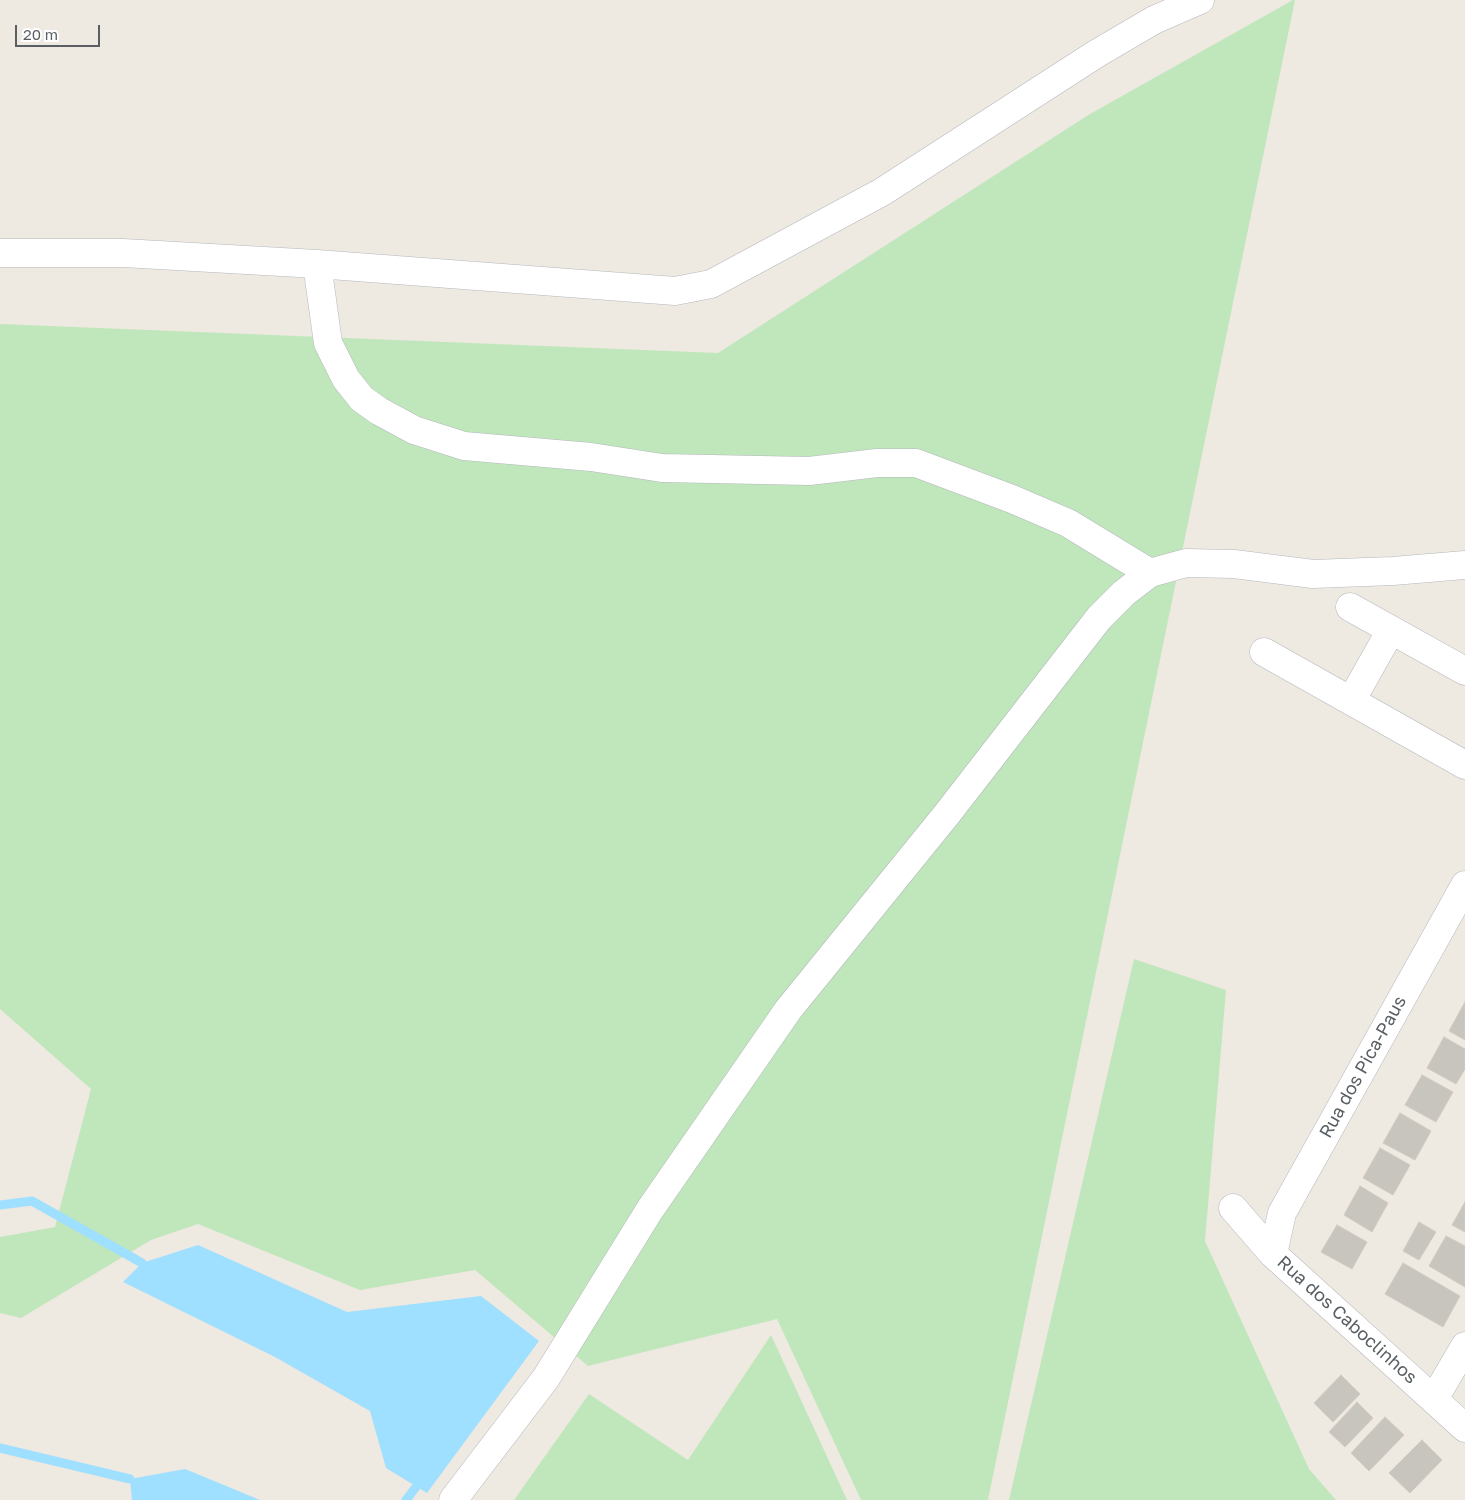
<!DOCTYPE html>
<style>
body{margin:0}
#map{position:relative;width:1465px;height:1500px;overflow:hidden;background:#eee9e1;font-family:"Golos Text",sans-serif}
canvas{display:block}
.scale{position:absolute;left:15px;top:25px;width:85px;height:22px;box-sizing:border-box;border:2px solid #595f63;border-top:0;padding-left:6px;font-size:15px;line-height:18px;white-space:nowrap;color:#595f63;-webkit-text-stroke:4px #fff;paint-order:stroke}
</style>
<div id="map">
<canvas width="1465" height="1500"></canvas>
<div class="scale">20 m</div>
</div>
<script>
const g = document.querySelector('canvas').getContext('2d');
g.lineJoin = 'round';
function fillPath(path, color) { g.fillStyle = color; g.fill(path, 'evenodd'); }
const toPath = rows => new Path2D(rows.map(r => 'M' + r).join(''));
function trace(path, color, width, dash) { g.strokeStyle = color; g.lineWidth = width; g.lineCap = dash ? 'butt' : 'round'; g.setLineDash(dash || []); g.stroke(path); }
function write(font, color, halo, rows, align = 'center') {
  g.font = font + ' "Golos Text",sans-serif'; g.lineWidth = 4; g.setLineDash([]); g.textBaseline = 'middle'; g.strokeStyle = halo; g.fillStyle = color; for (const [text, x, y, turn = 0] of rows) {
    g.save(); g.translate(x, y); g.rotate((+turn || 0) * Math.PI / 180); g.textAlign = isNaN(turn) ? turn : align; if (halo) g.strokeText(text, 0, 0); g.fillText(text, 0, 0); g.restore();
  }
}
fillPath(toPath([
 [1293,0,1295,0,988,1500,861,1500,777,1319,588,1366,475,1270,360,1290,198,1224,151,1240,21,1318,0,1313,0,1237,55,1227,91,1089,0,1009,0,324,718,353,1090,114],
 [1134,959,1226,990,1205,1241,1309,1469,1336,1500,1009,1500],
 [771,1335,847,1500,514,1500,589,1394,688,1460]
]), '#c0e7bb');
fillPath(toPath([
 [198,1245,347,1312,481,1296,539,1341,427,1493,386,1468,370,1411,275,1357,123,1282,142,1263],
 [185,1469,260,1500,132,1500,130,1479]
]), '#9fdfff');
trace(toPath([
 [0,1205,32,1201,142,1263],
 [0,1448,130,1479],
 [406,1500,416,1487]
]), '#9fdfff', 9);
const building = toPath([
 [1465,1002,1465,1040,1449,1031,1465,1002],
 [1444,1037,1465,1049,1465,1069,1456,1084,1427,1068,1444,1037],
 [1422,1075,1453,1092,1436,1122,1405,1105,1422,1075],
 [1400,1113,1431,1131,1415,1160,1383,1143,1400,1113],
 [1380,1148,1410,1165,1393,1195,1363,1178,1380,1148],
 [1360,1186,1388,1203,1372,1232,1344,1215,1360,1186],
 [1465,1202,1465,1232,1452,1225,1465,1202],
 [1419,1222,1436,1232,1419,1260,1403,1251,1419,1222],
 [1337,1225,1367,1242,1352,1269,1321,1252,1337,1225],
 [1446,1236,1465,1246,1465,1287,1429,1266,1446,1236],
 [1403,1263,1460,1296,1443,1327,1385,1294,1403,1263],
 [1341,1375,1360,1394,1333,1422,1314,1403,1341,1375],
 [1357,1402,1373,1418,1345,1447,1329,1432,1357,1402],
 [1385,1417,1404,1435,1369,1471,1351,1453,1385,1417],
 [1422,1440,1442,1460,1410,1493,1389,1473,1422,1440]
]);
fillPath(building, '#c8c4be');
trace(building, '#d3cabf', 1);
const street = toPath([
 [0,253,123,253,317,264,675,291,711,284,882,192,1096,54,1154,20,1200,0],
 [317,264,328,343,346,379,362,399,379,411,414,430,464,446,591,457,662,468,809,471,877,463,916,463,1012,499,1068,523,1150,573],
 [1350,607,1465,671],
 [1264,652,1465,765],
 [1351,701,1391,630],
 [1233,1208,1273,1254,1465,1428],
 [1273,1254,1282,1213,1465,885],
 [1434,1399,1465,1346],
 [453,1500,546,1378,649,1211,788,1010,947,814,1099,618,1124,593,1150,573,1186,563,1234,564,1313,574,1393,571,1465,565]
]);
trace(street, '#b4b8bd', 29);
trace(street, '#fff', 28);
write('18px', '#595f63', '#fff', [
 ["Rua dos Pica-Paus",1363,1067,-61],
 ["Rua dos Caboclinhos",1347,1320,42]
]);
</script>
